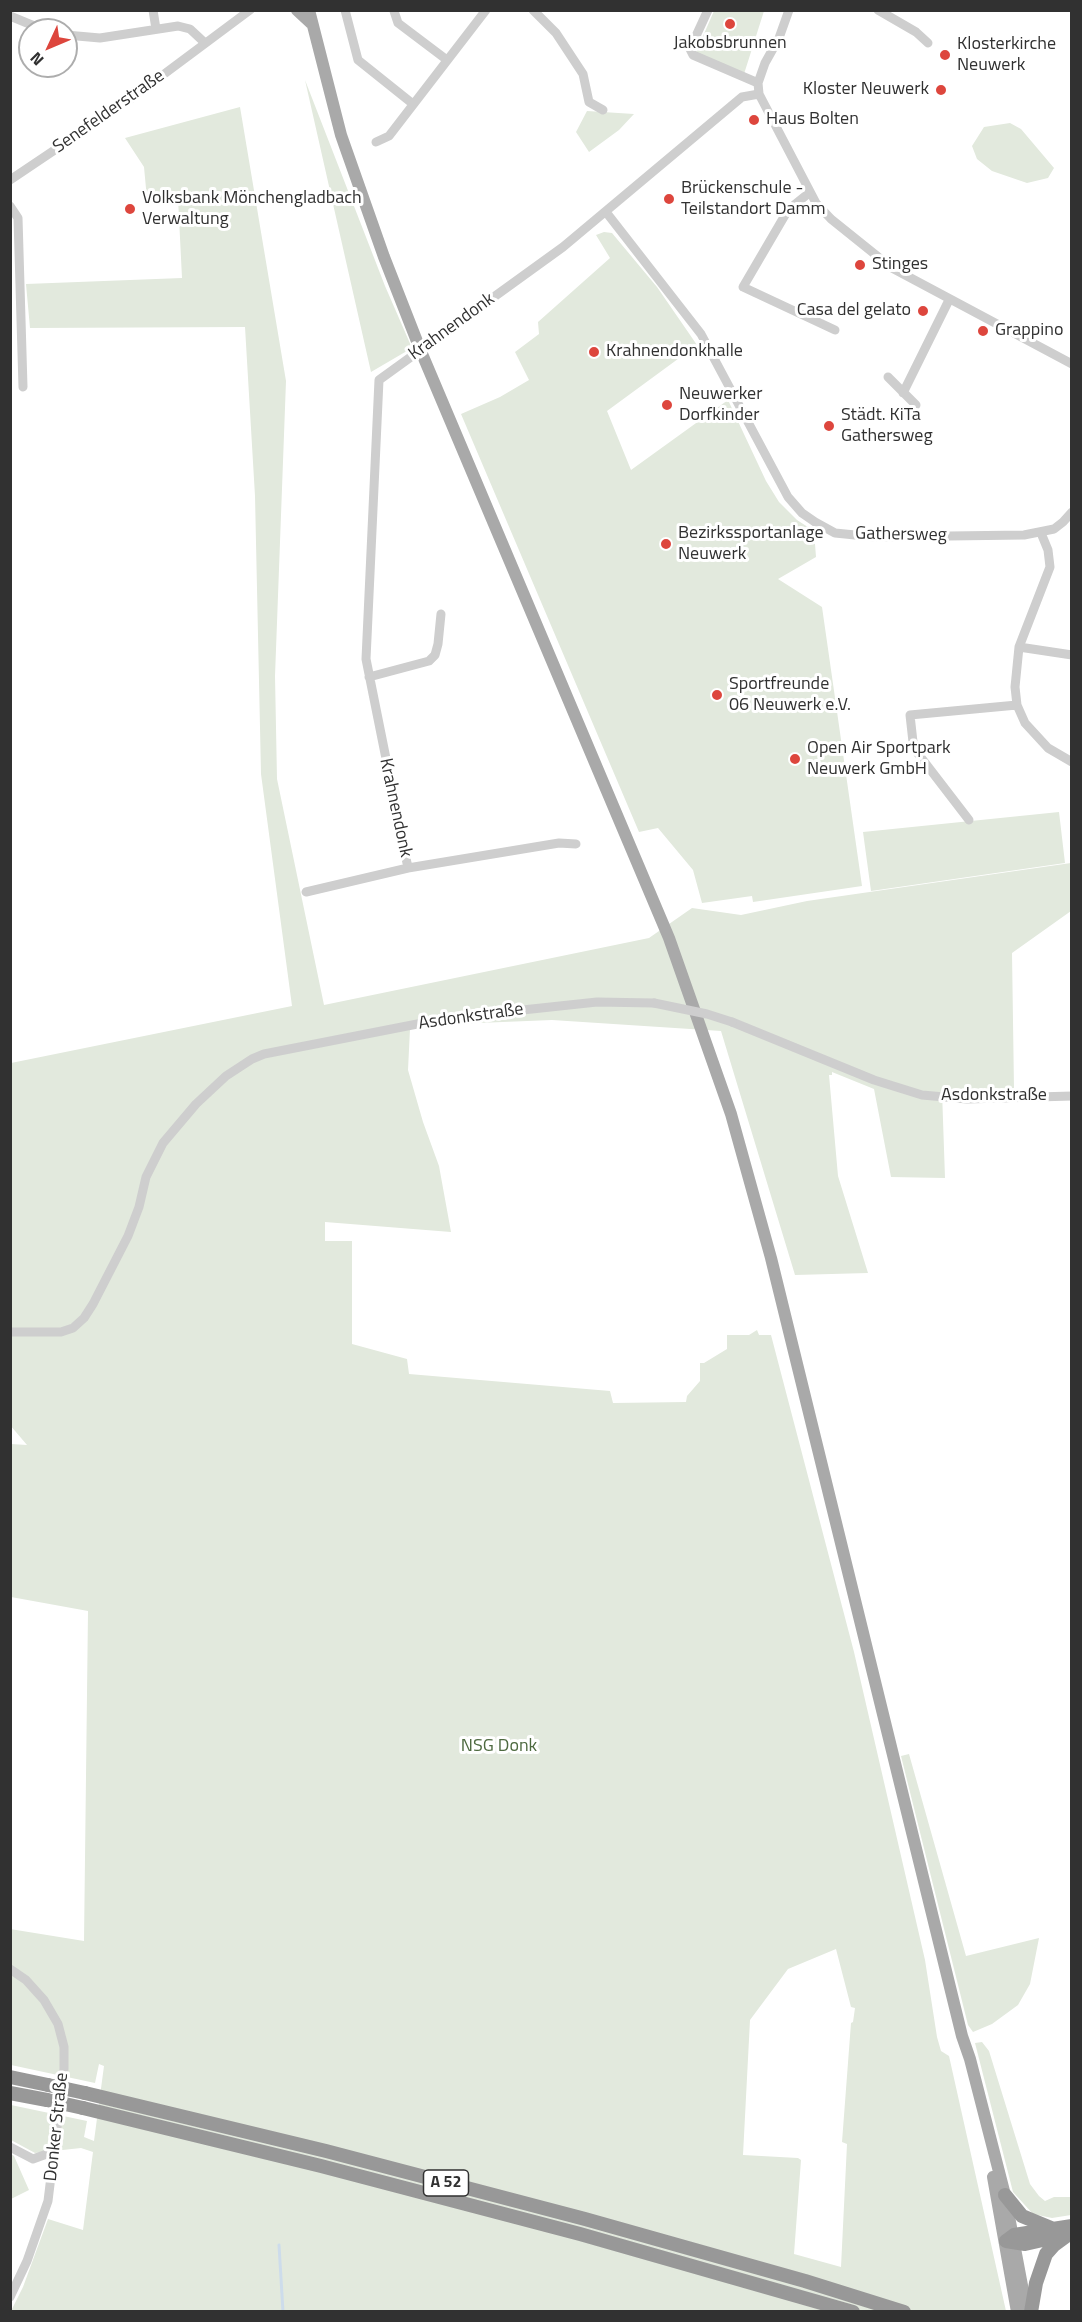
<!DOCTYPE html>
<meta charset="utf-8">
<style>
body{margin:0}
#map{position:relative;width:1082px;height:2322px;overflow:hidden;background:#fff;font-family:"Titillium Web",sans-serif}
canvas{display:block}
.frame{position:absolute;inset:0;border:12px solid #313131;pointer-events:none}
.north{position:absolute;left:18px;top:18px;width:60px;height:60px;box-sizing:border-box;background:#fff;border:2px solid #adadad;border-radius:50%;rotate:226deg;font-size:16px;font-weight:700;line-height:24px;text-align:center;color:#313131}
.north::after{content:'';display:block;margin:auto;width:21px;height:27px;background:#dd463d;clip-path:polygon(50% 0,100% 100%,50% 72%,0 100%)}
</style>
<div id="map">
<canvas width="1082" height="2322"></canvas>
<div class="frame"></div>
<div class="north">N</div>
</div>
<script>
const g = document.querySelector('canvas').getContext('2d');
g.lineJoin = 'round';
function fillPath(path, color) { g.fillStyle = color; g.fill(path, 'evenodd'); }
const toPath = rows => new Path2D(rows.map(r => 'M' + r).join(''));
function trace(path, color, width, dash) { g.strokeStyle = color; g.lineWidth = width; g.lineCap = dash ? 'butt' : 'round'; g.setLineDash(dash || []); g.stroke(path); }
function write(font, color, halo, rows, align = 'center') {
  g.font = font + ' "Titillium Web",sans-serif'; g.lineWidth = 6; g.setLineDash([]); g.textBaseline = 'middle'; g.strokeStyle = halo; g.fillStyle = color; for (const [text, x, y, turn = 0] of rows) {
    g.save(); g.translate(x, y); g.rotate((+turn || 0) * Math.PI / 180); g.textAlign = isNaN(turn) ? turn : align; if (halo) g.strokeText(text, 0, 0); g.fillText(text, 0, 0); g.restore();
  }
}
fillPath(toPath([
 [714,11,764,11,744,74,696,52],
 [305,80,385,286,412,348,371,372],
 [240,107,286,381,275,676,277,779,324,1005,649,938,692,908,741,915,807,901,1071,863,1071,911,1012,953,1014,1089,942,1091,945,1178,891,1177,874,1089,832,1072,832,1075,829,1075,838,1176,868,1273,795,1275,721,1031,552,1020,478,1023,410,1029,408,1070,423,1122,439,1166,451,1232,325,1222,325,1241,352,1241,352,1344,407,1359,409,1374,610,1391,613,1403,686,1402,687,1396,700,1381,700,1363,704,1363,727,1349,727,1335,749,1335,757,1330,759,1335,771,1335,854,1652,925,1960,937,2037,941,2051,949,2056,1006,2311,11,2311,23,2287,48,2219,83,2230,93,2152,81,2148,35,2153,11,2140,11,2105,87,2121,84,2137,94,2141,104,2066,99,2064,95,2083,11,2065,10,1929,84,1941,88,1611,11,1597,11,1444,27,1445,10,1425,11,1063,292,1006,261,774,255,496,245,327,30,328,26,284,182,278,178,198,147,199,144,167,125,138],
 [836,1949,851,2007,855,2008,853,2022,851,2023,842,2142,847,2144,841,2267,794,2254,801,2160,798,2158,743,2155,750,2020,788,1969],
 [587,111,634,114,619,130,589,152,576,132],
 [1010,123,1021,129,1054,168,1048,178,1027,183,992,171,977,159,972,146,984,127],
 [604,232,612,233,657,287,697,345,607,411,631,470,728,400,766,481,779,502,797,520,814,531,816,557,778,579,822,607,862,886,753,902,752,896,702,903,693,870,658,828,639,832,461,414,500,397,529,380,515,352,539,334,538,322,610,258,596,235],
 [1059,812,1065,863,871,891,863,832],
 [909,1754,966,1956,1039,1938,1030,1984,1018,2005,992,2024,973,2032,968,2025,901,1756],
 [982,2042,989,2051,1030,2184,1039,2196,1045,2201,1054,2197,1071,2197,1071,2215,1052,2218,1033,2214,1013,2192,975,2043],
 [11,2154,14,2156,29,2190,11,2199]
]), '#e2e9dd');
trace(toPath([
 [279,2245,283,2312]
]), '#cddceb', 3);
trace(toPath([
 [153,10,156,29],
 [345,10,358,60,413,104],
 [533,10,556,33,583,74,589,102,603,110],
 [708,10,690,49,693,55,758,83],
 [789,10,779,38,765,63,758,83,759,94,816,203,831,219,892,268,1072,364],
 [878,10,916,32,928,43],
 [394,11,398,23,447,60],
 [10,16,44,30],
 [66,35,100,38,178,26,190,29,205,43],
 [376,142,389,136,486,10],
 [10,180,132,98,250,10],
 [809,193,788,210,743,287,835,330],
 [10,206,18,218,23,387],
 [606,212,701,334,788,497,802,513,815,522,835,533,875,537,1024,535,1054,529,1063,522,1072,512],
 [888,377,916,405],
 [903,393,949,300],
 [1041,533,1048,550,1050,567,1019,647,1015,687,1017,705,1025,723,1048,748,1072,762],
 [1019,647,1072,655],
 [369,677,429,661,435,655,438,644,441,614],
 [969,820,916,751,913,742,910,715,1017,705],
 [408,868,366,659,379,380,563,247,742,97,759,94],
 [306,892,408,868,559,843,576,844],
 [732,1022,874,1080,922,1095,967,1099,1072,1096],
 [10,1332,61,1332,73,1328,84,1318,93,1304,128,1236,139,1207,146,1177,163,1143,196,1104,226,1076,252,1059,264,1054,448,1018,597,1002,654,1003],
 [10,1969,26,1980,44,2000,58,2024,64,2047,64,2069,48,2201,27,2261,10,2297],
 [10,2147,33,2159,55,2151]
]), '#cecece', 9);
trace(toPath([
 [297,10,311,23],
 [309,10,341,135,384,257,420,349,669,938,731,1114,771,1258,962,2036,970,2059,1005,2195,1027,2312],
 [993,2177,1017,2312]
]), '#a9a9a9', 12);
trace(toPath([
 [10,2077,48,2085],
 [10,2093,47,2100],
 [85,2093,326,2151,585,2219,805,2281,904,2312],
 [83,2108,321,2166,580,2234,853,2312],
 [1005,2195,1022,2216,1051,2228],
 [1006,2241,1014,2235,1072,2226],
 [1006,2241,1025,2244,1065,2235],
 [1031,2312,1036,2283,1046,2254,1054,2245,1069,2234]
]), '#989898', 14);
trace(toPath([
 [654,1003,707,1014,732,1022]
]), '#cecece', 9);
trace(toPath([
 [48,2085,85,2093],
 [47,2100,83,2108]
]), '#989898', 14);
for (const [x, y, r, color] of [
 [730,24,6,"#dd463d"],
 [945,55,6,"#dd463d"],
 [941,90,6,"#dd463d"],
 [754,120,6,"#dd463d"],
 [669,199,6,"#dd463d"],
 [130,209,6,"#dd463d"],
 [860,265,6,"#dd463d"],
 [923,311,6,"#dd463d"],
 [983,331,6,"#dd463d"],
 [594,352,6,"#dd463d"],
 [667,405,6,"#dd463d"],
 [829,426,6,"#dd463d"],
 [666,544,6,"#dd463d"],
 [717,695,6,"#dd463d"],
 [795,759,6,"#dd463d"]
]) { const dot = new Path2D(); dot.arc(x, y, r, 0, 2 * Math.PI); g.fillStyle = color; g.fill(dot); trace(dot, '#fff', 2); }
for (const [x, y, w] of [
 [446,2183,45]
]) { const box = new Path2D(); box.roundRect(x - w / 2, y - 13, w, 26, 4.5); g.fillStyle = '#fff'; g.fill(box); trace(box, '#313131', 1.5); }
write('bold 16px', '#313131', null, [
 ["A 52",446,2183]
]);
write('18px', '#313131', '#fff', [
 ["Jakobsbrunnen",730,44,"center"],
 ["Klosterkirche",957,45],
 ["Neuwerk",957,66],
 ["Kloster Neuwerk",929,90,"right"],
 ["Haus Bolten",766,120],
 ["Brückenschule -",681,189],
 ["Teilstandort Damm",681,210],
 ["Volksbank Mönchengladbach",142,199],
 ["Verwaltung",142,220],
 ["Stinges",872,265],
 ["Casa del gelato",911,311,"right"],
 ["Grappino",995,331],
 ["Krahnendonkhalle",606,352],
 ["Neuwerker",679,395],
 ["Dorfkinder",679,416],
 ["Städt. KiTa",841,416],
 ["Gathersweg",841,437],
 ["Bezirkssportanlage",678,534],
 ["Neuwerk",678,555],
 ["Sportfreunde",729,685],
 ["06 Neuwerk e.V.",729,706],
 ["Open Air Sportpark",807,749],
 ["Neuwerk GmbH",807,770]
], 'left');
write('18px', '#313131', '#fff', [
 ["Senefelderstraße",109,112,-35],
 ["Krahnendonk",452,327,-36],
 ["Gathersweg",901,535,1],
 ["Krahnendonk",395,808,78],
 ["Asdonkstraße",471,1017,-8],
 ["Asdonkstraße",994,1096],
 ["Donker Straße",57,2127,-84]
]);
write('18px', '#4e6a40', '#fff', [
 ["NSG Donk",499,1747]
]);
</script>
